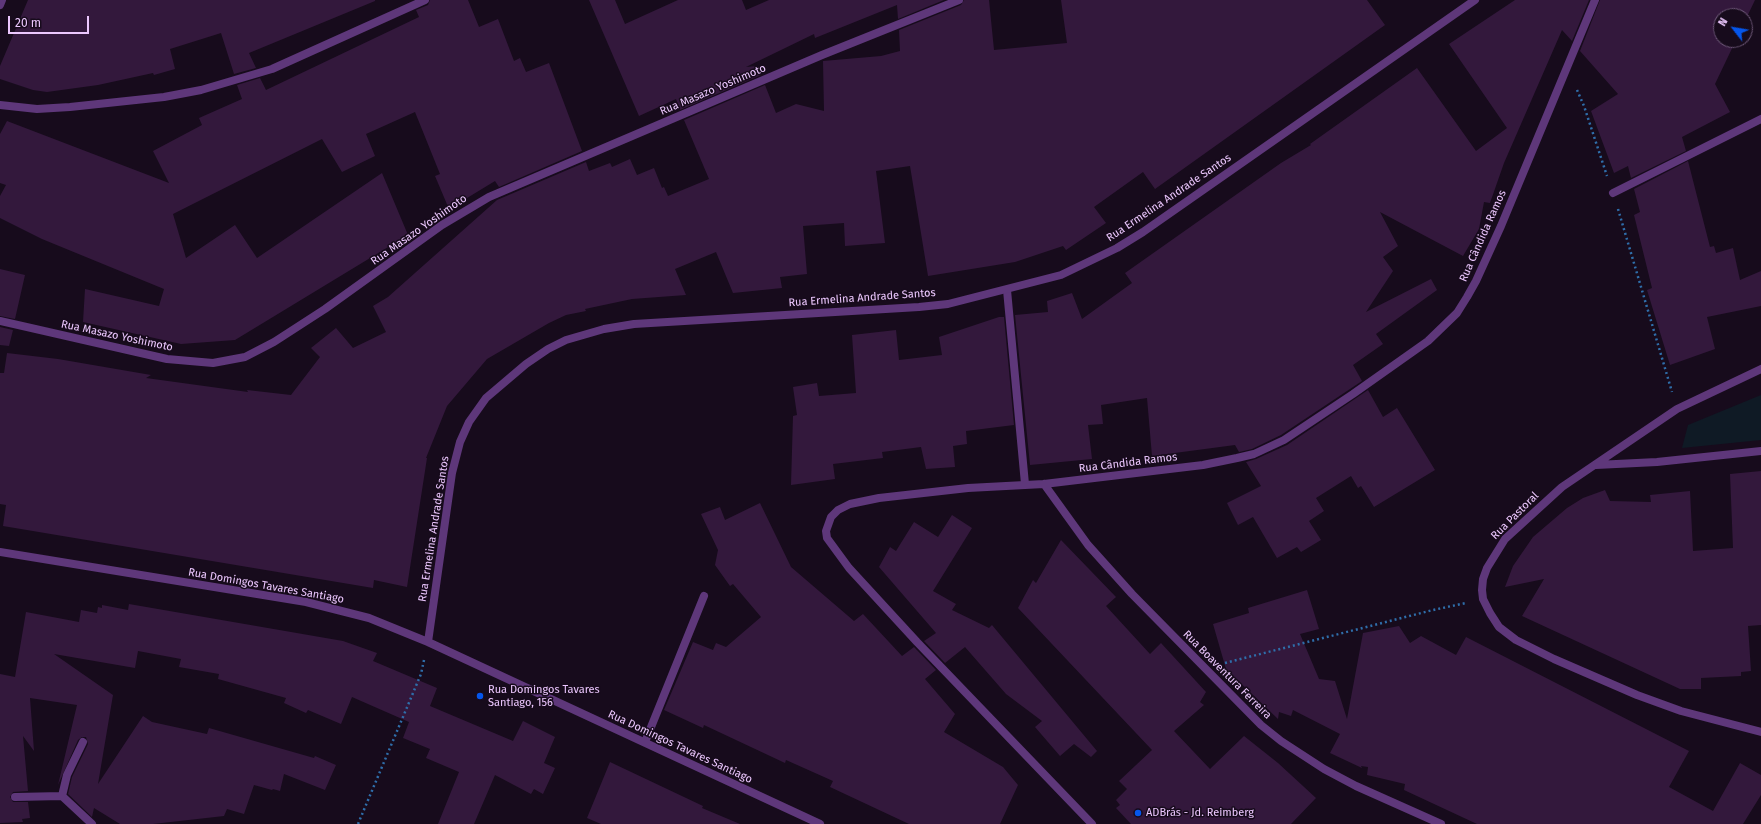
<!DOCTYPE html>
<meta charset="utf-8">
<style>
body{margin:0}
#map{position:relative;width:1761px;height:824px;overflow:hidden;background:#170b1c;font-family:"Fira Sans",sans-serif}
canvas{display:block}
.north{position:absolute;left:1713px;top:8px;width:40px;height:40px;box-sizing:border-box;background:#170b1c;border:1px solid #6c5676;border-radius:50%;rotate:301deg;font-size:11px;font-weight:700;line-height:16px;text-align:center;color:#ecc7fe}
.north::after{content:'';display:block;margin:auto;width:14px;height:18px;background:#0556ec;clip-path:polygon(50% 0,100% 100%,50% 72%,0 100%)}
.scale{position:absolute;left:8px;top:16px;width:81px;height:18px;box-sizing:border-box;border:2px solid #ecc7fe;border-top:0;padding-left:5px;font-size:12px;line-height:14px;white-space:nowrap;color:#ecc7fe;-webkit-text-stroke:3px #170b1c;paint-order:stroke}
</style>
<div id="map">
<canvas width="1761" height="824"></canvas>
<div class="north">N</div>
<div class="scale">20 m</div>
</div>
<script>
const g = document.querySelector('canvas').getContext('2d');
g.lineJoin = 'round';
function fillPath(path, color) { g.fillStyle = color; g.fill(path, 'evenodd'); }
const toPath = rows => new Path2D(rows.map(r => 'M' + r).join(''));
function trace(path, color, width, dash) { g.strokeStyle = color; g.lineWidth = width; g.lineCap = dash ? 'butt' : 'round'; g.setLineDash(dash || []); g.stroke(path); }
function write(font, color, halo, rows, align = 'center') {
  g.font = font + ' "Fira Sans",sans-serif'; g.lineWidth = 3; g.setLineDash([]); g.textBaseline = 'middle'; g.strokeStyle = halo; g.fillStyle = color; for (const [text, x, y, turn = 0] of rows) {
    g.save(); g.translate(x, y); g.rotate((+turn || 0) * Math.PI / 180); g.textAlign = isNaN(turn) ? turn : align; if (halo) g.strokeText(text, 0, 0); g.fillText(text, 0, 0); g.restore();
  }
}
fillPath(toPath([
 [1761,395,1761,440,1682,448,1688,425]
]), '#0f1a25');
fillPath(toPath([
 [28,0,375,0,375,1,249,53,256,68,234,74,221,33,170,49,175,69,154,75,153,73,98,85,47,92,33,90,0,79,0,66],
 [430,0,468,0,479,27,498,19,514,61,520,58,526,72,549,63,582,151,499,187,495,181,449,209,435,176,440,174,415,112,366,134,375,156,342,172,322,139,173,214,186,258,235,225,257,258,382,173,408,235,235,340,181,344,83,322,85,289,159,306,164,289,42,239,0,218,0,196,6,185,0,183,0,134,7,121,169,183,153,151,202,125,199,118,242,99,237,85,260,78,266,90,419,17,416,10,428,5],
 [589,0,615,0,625,24,678,0,742,0,746,10,769,0,944,0,898,19,897,5,815,38,814,34,746,67,757,66,761,75,680,110,676,99,639,116],
 [964,0,989,0,994,50,1067,43,1061,0,1367,0,1385,25,1155,189,1143,172,1094,207,1106,223,1066,250,1063,246,1015,262,928,276,910,166,876,171,885,243,845,246,844,223,803,226,807,274,780,277,782,288,733,293,716,252,675,269,686,295,632,299,585,309,586,311,566,315,549,323,487,359,447,406,426,458,427,458,407,587,374,580,373,588,3,526,6,505,0,504,0,373,4,373,7,353,58,359,151,375,146,378,248,392,247,390,291,395,320,357,311,348,336,328,353,348,386,332,373,306,388,297,497,200,586,162,589,171,610,163,612,167,630,159,637,175,654,168,662,188,664,187,668,196,709,179,684,120,765,85,776,113,796,104,824,111,823,61,881,56,900,51,899,30,961,5],
 [1515,0,1589,0,1572,41,1562,30,1504,163,1490,203,1484,202,1479,229,1463,256,1380,212,1398,246,1383,257,1393,271,1366,312,1431,279,1437,290,1376,334,1383,344,1353,365,1362,381,1281,435,1252,449,1239,452,1235,445,1152,456,1147,398,1101,405,1103,424,1088,425,1092,459,1030,465,1015,315,1048,312,1047,301,1072,293,1082,319,1132,283,1125,273,1281,163,1311,145,1310,144,1417,68,1476,151,1507,128,1449,44],
 [1600,0,1755,0,1745,21,1745,16,1721,16,1721,40,1736,40,1715,84,1730,112,1682,137,1686,151,1631,178,1628,166,1614,173,1591,111,1618,94,1580,51],
 [1688,161,1710,247,1714,246,1716,253,1733,248,1740,280,1761,271,1761,306,1707,317,1715,349,1670,365,1647,290,1652,288,1634,215,1640,212,1634,189],
 [0,269,25,275,15,319,0,316],
 [999,317,1004,317,1014,425,966,431,967,444,953,446,955,467,926,469,921,447,882,452,883,458,833,464,835,479,791,485,793,416,797,415,793,387,817,383,819,396,856,393,852,335,896,330,899,360,942,355,939,337],
 [0,327,13,330,9,346,0,345],
 [1368,390,1383,417,1397,408,1435,470,1374,507,1361,486,1358,488,1351,476,1316,498,1324,511,1309,521,1321,540,1301,552,1297,547,1277,558,1253,517,1238,525,1227,503,1261,486,1246,462,1256,459,1287,445],
 [1761,471,1761,625,1748,626,1751,671,1741,672,1741,676,1701,678,1701,689,1680,689,1522,616,1544,579,1505,587,1513,566,1533,537,1567,508,1583,498,1605,490,1610,501,1651,502,1650,495,1690,491,1693,551,1733,548,1730,474],
 [760,503,791,567,854,621,863,614,902,656,914,647,936,670,925,679,955,714,944,732,1003,767,1018,785,1000,824,909,824,830,787,833,781,786,760,785,763,704,725,703,728,664,710,693,642,713,650,716,643,726,647,761,617,733,584,730,586,715,565,718,550,701,514,720,507,725,520],
 [952,515,972,528,933,591,956,604,952,610,989,628,992,625,1097,751,1091,757,1074,744,1060,756,1035,727,1042,721,1006,694,965,647,945,663,924,641,936,633,879,567,890,547,896,551,914,522,938,537],
 [1061,540,1116,597,1106,606,1150,654,1161,643,1206,692,1200,702,1204,705,1174,731,1210,769,1244,736,1278,763,1316,798,1291,824,1131,824,1116,808,1120,805,1116,800,1127,789,1119,781,1152,750,1018,608,1033,580,1036,583],
 [1307,590,1319,629,1300,634,1319,679,1335,681,1347,719,1363,633,1399,626,1410,643,1421,636,1456,655,1466,637,1689,751,1669,787,1713,811,1740,763,1761,775,1761,795,1743,824,1477,824,1404,790,1405,784,1367,775,1368,767,1361,766,1362,768,1330,753,1340,734,1293,710,1291,716,1279,712,1278,719,1226,669,1213,624,1249,613,1248,608],
 [129,604,343,641,377,653,373,661,437,688,430,706,513,741,523,721,555,737,544,763,555,768,543,794,534,789,531,794,495,775,474,824,438,824,459,772,426,758,430,749,403,738,409,722,352,697,341,724,308,710,306,713,284,703,286,698,218,679,219,674,179,667,181,659,138,651,135,668,54,654,113,695,98,784,143,716,152,722,207,734,209,728,314,758,315,756,336,765,325,790,284,774,280,791,273,789,272,790,254,785,244,814,227,809,224,816,153,824,120,824,94,808,92,817,68,794,72,777,88,744,86,737,82,737,78,740,58,785,77,705,30,698,34,751,23,736,28,791,13,792,10,797,13,802,28,802,30,818,22,819,23,822,0,823,0,674,15,677,26,612,79,622,81,610,97,613,98,607,102,608,102,605,128,610],
 [610,762,703,806,702,808,740,824,601,824,587,818]
]), '#33183c');
trace(toPath([
 [1577,90,1584,106,1607,176],
 [1618,209,1672,392],
 [1225,663,1433,610,1466,603],
 [358,824,421,674,424,660]
]), '#2f6eaa', 2.5, [2, 3]);
trace(toPath([
 [1007,290,1025,484],
 [645,742,704,596],
 [62,796,67,775,83,742],
 [15,797,62,796,92,824]
]), '#5e377a', 8);
trace(toPath([
 [0,5,2,0],
 [0,105,37,109,70,107,164,97,201,90,272,69,425,0],
 [1613,193,1761,119],
 [0,321,167,359,213,363,245,357,274,342,325,309,442,225,489,197,822,55,959,0],
 [1761,369,1677,409,1562,487,1505,539,1487,568,1483,579,1482,590,1483,599,1490,613,1499,627,1516,640,1554,659,1637,695,1681,711,1761,732],
 [1596,465,1657,462,1761,451],
 [1044,484,1088,545,1132,594,1261,725,1281,741,1324,769,1356,786,1441,824],
 [0,552,306,602,369,618,428,642,820,824],
 [428,642,452,473,460,442,469,422,486,398,526,364,548,349,566,340,604,329,634,324,919,307,948,304,1061,275,1117,248,1143,232,1475,0],
 [1092,824,917,642,849,568,827,538,826,531,831,517,838,510,850,504,879,498,968,488,1044,484,1203,465,1237,458,1254,454,1284,440,1353,394,1428,341,1457,313,1467,297,1476,281,1501,226,1595,0]
]), '#5e377a', 8);
for (const [x, y, r, color] of [
 [480,696,4,"#0556ec"],
 [1138,813,4,"#0556ec"]
]) { const dot = new Path2D(); dot.arc(x, y, r, 0, 2 * Math.PI); g.fillStyle = color; g.fill(dot); trace(dot, '#170b1c', 1.5); }
write('11px', '#ecc7fe', '#170b1c', [
 ["Rua Masazo Yoshimoto",713,90,-23],
 ["Rua Ermelina Andrade Santos",1169,198,-34],
 ["Rua Masazo Yoshimoto",419,230,-35],
 ["Rua Cândida Ramos",1483,236,-66],
 ["Rua Ermelina Andrade Santos",862,298,-4],
 ["Rua Masazo Yoshimoto",117,336,12],
 ["Rua Cândida Ramos",1128,463,-7],
 ["Rua Pastoral",1515,516,-45],
 ["Rua Ermelina Andrade Santos",434,529,-81],
 ["Rua Domingos Tavares Santiago",266,586,10],
 ["Rua Boaventura Ferreira",1227,675,45],
 ["Rua Domingos Tavares Santiago",680,747,25]
]);
write('11px', '#ecc7fe', '#170b1c', [
 ["Rua Domingos Tavares",488,690],
 ["Santiago, 156",488,703],
 ["ADBrás - Jd. Reimberg",1146,813]
], 'left');
</script>
